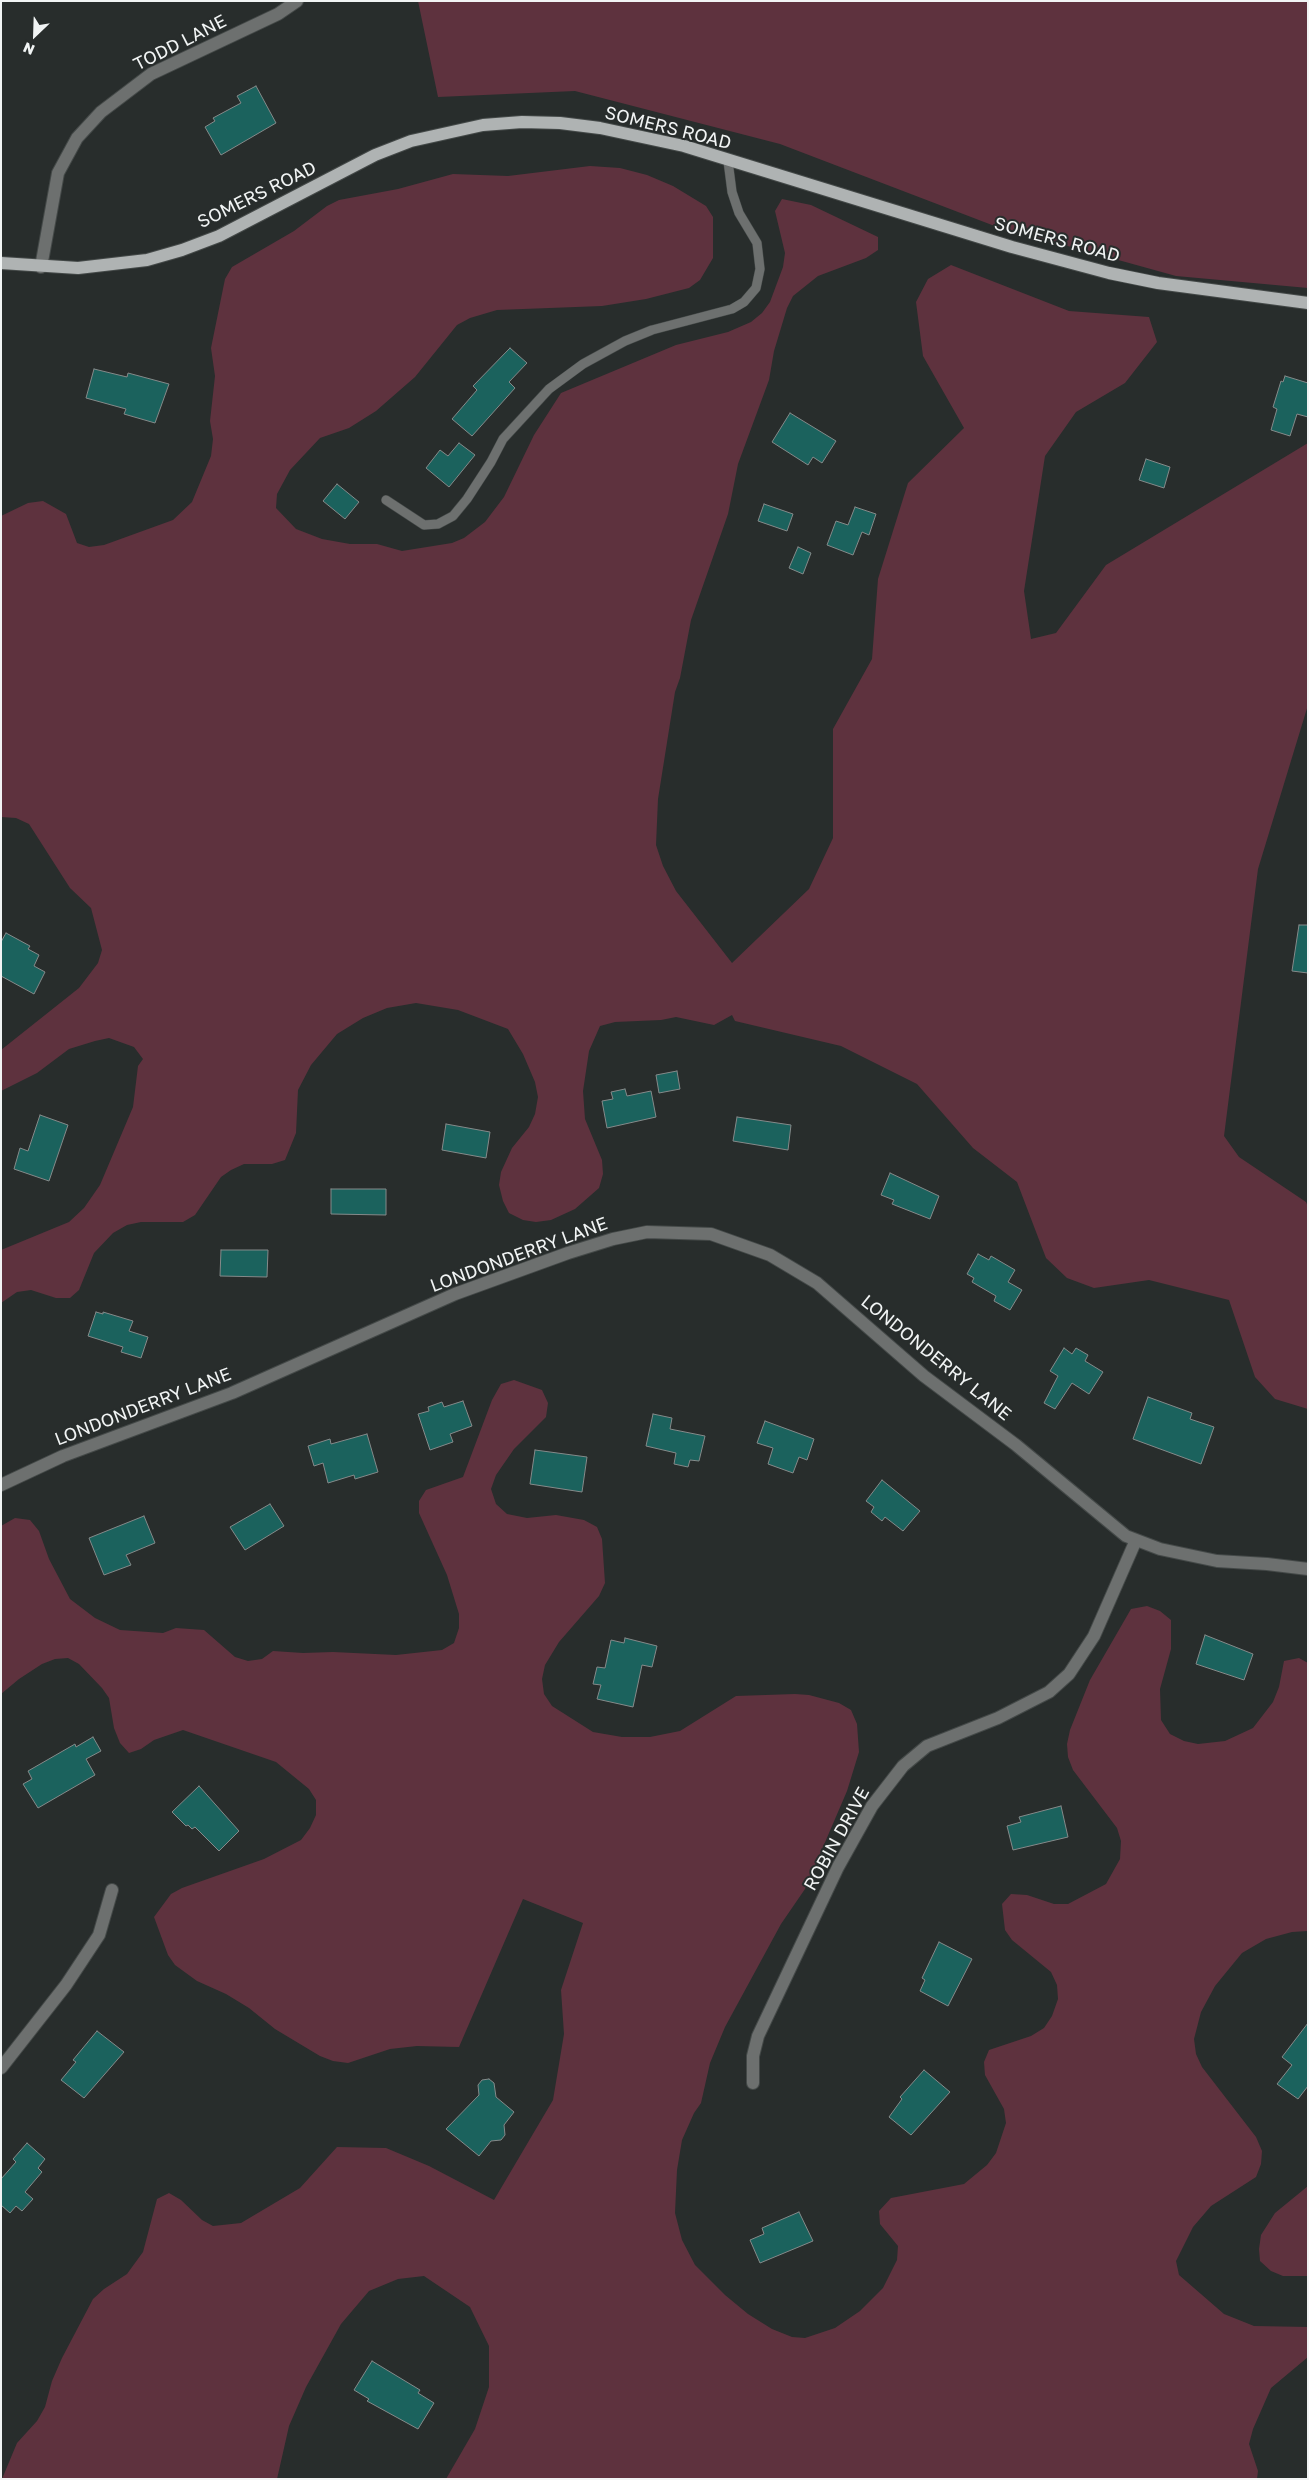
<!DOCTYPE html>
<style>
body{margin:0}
#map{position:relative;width:1309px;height:2480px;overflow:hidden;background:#282d2c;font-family:"Golos Text",sans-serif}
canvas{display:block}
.frame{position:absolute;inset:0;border:2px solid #f1f4f4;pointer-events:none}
.north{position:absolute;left:10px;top:10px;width:50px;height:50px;-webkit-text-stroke:4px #282d2c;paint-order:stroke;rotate:204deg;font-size:14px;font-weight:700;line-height:20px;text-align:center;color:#f1f4f4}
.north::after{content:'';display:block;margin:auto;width:18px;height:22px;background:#f1f4f4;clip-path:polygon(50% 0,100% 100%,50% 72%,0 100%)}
</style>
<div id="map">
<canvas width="1309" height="2480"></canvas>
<div class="frame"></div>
<div class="north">N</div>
</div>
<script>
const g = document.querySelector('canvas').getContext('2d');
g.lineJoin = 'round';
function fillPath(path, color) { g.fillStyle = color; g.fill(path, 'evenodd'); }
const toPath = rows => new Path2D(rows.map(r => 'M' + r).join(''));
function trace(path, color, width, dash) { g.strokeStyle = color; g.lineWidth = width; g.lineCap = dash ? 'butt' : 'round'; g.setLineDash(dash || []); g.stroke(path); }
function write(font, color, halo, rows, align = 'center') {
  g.font = font + ' "Golos Text",sans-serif'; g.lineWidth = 4; g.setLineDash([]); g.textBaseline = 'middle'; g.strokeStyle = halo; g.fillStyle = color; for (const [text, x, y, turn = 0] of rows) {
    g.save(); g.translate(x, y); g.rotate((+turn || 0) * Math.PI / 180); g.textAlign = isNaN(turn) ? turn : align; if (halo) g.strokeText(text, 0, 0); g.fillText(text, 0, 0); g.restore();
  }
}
fillPath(toPath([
 [418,1,1308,1,1308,288,1176,276,992,225,780,144,575,91,438,97],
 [590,166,620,168,647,175,673,186,706,206,713,217,713,258,700,280,689,288,646,299,602,306,497,310,470,318,457,325,415,377,376,411,349,428,320,438,290,470,277,494,276,508,296,529,322,539,350,544,377,544,402,551,452,543,464,538,485,522,504,497,534,435,561,393,676,345,728,332,751,322,762,313,770,302,783,267,785,253,775,211,782,199,811,205,878,237,878,250,866,258,818,276,793,296,787,308,774,351,769,380,738,464,728,514,691,620,680,678,675,692,658,799,656,845,663,866,676,891,732,963,809,889,833,838,833,729,872,659,878,579,908,483,964,428,923,356,916,302,928,279,951,265,1069,311,1149,317,1157,342,1125,383,1076,412,1045,456,1024,591,1031,639,1056,633,1106,565,1308,443,1308,705,1258,869,1224,1136,1239,1157,1306,1202,1308,1207,1308,1409,1275,1399,1255,1377,1229,1300,1149,1280,1094,1288,1067,1278,1046,1258,1017,1182,973,1148,917,1084,841,1046,735,1021,732,1015,714,1025,676,1017,661,1020,615,1022,600,1026,589,1051,583,1091,585,1119,602,1160,603,1174,599,1188,575,1209,551,1220,536,1222,523,1220,509,1213,503,1201,499,1185,501,1172,512,1148,529,1127,535,1114,538,1097,535,1082,523,1054,508,1029,458,1010,416,1003,387,1008,363,1018,337,1034,311,1065,298,1090,296,1133,285,1160,272,1164,244,1164,231,1170,221,1177,195,1215,183,1222,141,1222,127,1225,113,1233,94,1253,79,1290,70,1298,56,1298,31,1290,17,1292,1,1303,1,1250,69,1222,84,1208,100,1185,133,1107,138,1066,143,1059,134,1047,109,1038,95,1041,69,1049,37,1073,1,1091,1,1050,79,988,98,963,102,950,91,908,70,888,29,824,16,818,1,817,1,516,28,503,43,501,66,514,77,543,89,547,104,545,173,520,192,502,211,456,213,439,210,421,215,376,211,348,225,279,232,267,294,231,327,206,339,200,398,189,453,174,508,176],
 [514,1380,542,1390,548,1403,546,1417,514,1449,496,1475,491,1489,496,1504,507,1514,527,1518,556,1515,584,1520,597,1527,602,1539,605,1583,599,1596,559,1642,545,1665,542,1679,544,1694,552,1706,593,1732,622,1737,650,1737,680,1731,736,1696,795,1694,809,1695,839,1703,851,1710,857,1724,859,1752,847,1791,805,1889,781,1924,725,2027,710,2063,701,2103,694,2113,682,2140,677,2170,675,2213,682,2240,695,2265,725,2295,748,2314,772,2329,792,2337,805,2338,835,2328,860,2311,883,2288,897,2260,898,2246,880,2224,879,2211,891,2198,964,2184,987,2165,996,2153,1006,2123,1004,2109,985,2075,984,2062,989,2050,1031,2036,1044,2028,1052,2016,1058,1999,1057,1985,1051,1972,1012,1940,1005,1930,1002,1904,1011,1894,1027,1895,1054,1904,1068,1904,1106,1884,1120,1859,1121,1841,1117,1828,1073,1770,1068,1757,1067,1744,1070,1730,1090,1680,1131,1609,1147,1606,1160,1611,1171,1620,1171,1649,1160,1689,1161,1720,1170,1734,1184,1741,1198,1744,1225,1741,1253,1728,1273,1702,1279,1687,1284,1661,1299,1658,1308,1663,1308,1931,1292,1932,1266,1939,1242,1953,1215,1986,1201,2012,1194,2039,1196,2054,1202,2067,1256,2137,1262,2151,1261,2164,1256,2177,1211,2206,1193,2227,1176,2261,1179,2275,1224,2314,1254,2326,1308,2327,1308,2357,1271,2388,1253,2429,1249,2444,1258,2471,1257,2479,446,2479,475,2429,489,2387,489,2346,470,2307,424,2276,398,2279,369,2291,341,2324,306,2387,289,2426,277,2479,2,2479,17,2443,37,2421,45,2407,52,2381,62,2358,93,2299,104,2289,127,2274,143,2252,157,2199,169,2193,181,2200,202,2220,213,2226,241,2223,300,2188,337,2147,386,2148,429,2166,494,2200,553,2100,564,2034,561,1990,583,1923,523,1899,459,2047,417,2046,390,2049,348,2063,333,2061,320,2056,275,2029,249,2008,226,1994,197,1981,175,1965,168,1955,154,1917,171,1894,182,1888,264,1859,301,1840,310,1828,316,1815,316,1800,309,1789,276,1762,183,1730,154,1740,141,1749,129,1753,120,1743,114,1728,109,1698,102,1688,79,1664,68,1658,55,1659,42,1664,19,1679,1,1694,1,1526,15,1518,30,1520,39,1531,49,1559,70,1599,95,1618,120,1630,163,1633,176,1628,204,1630,235,1657,248,1661,262,1659,273,1651,303,1653,333,1652,396,1655,442,1650,454,1643,459,1628,459,1614,447,1575,419,1513,419,1501,426,1490,463,1477,492,1400,501,1384],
 [1308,2186,1308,2276,1283,2276,1271,2271,1260,2261,1259,2249,1261,2235,1275,2213]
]), '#5e323e');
const building = toPath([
 [256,86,276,123,221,155,205,127,215,121,213,118,241,103,237,96,256,86],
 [510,348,527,363,509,382,515,388,472,436,452,419,477,390,473,386,510,348],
 [94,369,127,377,128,373,169,384,155,423,124,414,126,409,86,398,94,369],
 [1285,376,1308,383,1308,417,1297,414,1290,436,1271,430,1277,409,1273,407,1281,381,1283,382,1285,376],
 [790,413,836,441,822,463,813,457,808,465,772,442,790,413],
 [459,443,475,455,449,487,426,468,440,450,448,456,459,443],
 [1146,459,1170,467,1164,488,1139,480,1146,459],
 [337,484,359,502,345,519,323,501,337,484],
 [764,504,793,514,787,531,758,521,764,504],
 [855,507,876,514,869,535,862,532,853,555,827,545,836,521,848,525,855,507],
 [798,547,811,553,803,574,789,568,798,547],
 [1299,925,1308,925,1308,973,1292,971,1299,925],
 [6,933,30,946,28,949,39,955,34,966,45,972,34,994,1,976,1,942,6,933],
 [677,1071,680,1089,659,1093,656,1075,677,1071],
 [625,1089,627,1096,651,1091,656,1117,607,1128,602,1101,613,1099,611,1092,625,1089],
 [40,1115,68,1125,49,1181,14,1169,20,1148,28,1151,40,1115],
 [737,1117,791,1125,788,1150,733,1141,737,1117],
 [446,1124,490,1132,486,1158,442,1150,446,1124],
 [890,1173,939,1196,930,1219,892,1204,894,1200,881,1195,890,1173],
 [331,1189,386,1189,386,1215,331,1214,331,1189],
 [221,1250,268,1250,267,1277,220,1276,221,1250],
 [978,1254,989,1260,991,1256,1015,1270,1008,1282,1022,1290,1010,1310,994,1301,996,1296,972,1282,974,1278,967,1274,978,1254],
 [96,1312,103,1314,103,1312,133,1321,129,1331,148,1337,141,1358,121,1352,123,1347,88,1336,96,1312],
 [1064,1348,1072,1354,1076,1348,1088,1355,1085,1361,1103,1372,1089,1394,1072,1383,1055,1409,1044,1403,1058,1376,1050,1371,1064,1348],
 [1148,1397,1192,1413,1190,1419,1214,1427,1201,1464,1133,1439,1148,1397],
 [463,1401,472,1426,450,1434,453,1442,430,1450,418,1414,429,1411,428,1407,442,1402,444,1407,463,1401],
 [653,1414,672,1418,670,1429,705,1436,699,1461,690,1460,688,1467,674,1464,676,1453,646,1446,653,1414],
 [765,1421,814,1439,807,1460,799,1457,793,1473,768,1464,773,1448,757,1443,765,1421],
 [367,1434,378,1472,355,1479,354,1475,328,1483,323,1463,314,1466,308,1446,330,1439,331,1444,367,1434],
 [535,1450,587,1457,582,1492,530,1484,535,1450],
 [882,1480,920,1511,903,1531,885,1517,882,1521,871,1512,874,1507,866,1501,882,1480],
 [270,1504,284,1526,245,1550,230,1527,270,1504],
 [144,1516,155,1543,126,1555,131,1565,104,1575,89,1538,144,1516],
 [1205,1635,1253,1654,1244,1680,1196,1664,1205,1635],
 [625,1638,657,1646,652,1667,642,1665,633,1707,597,1699,601,1685,593,1684,597,1667,605,1668,611,1640,624,1643,625,1638],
 [93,1737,101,1751,86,1759,95,1775,38,1808,23,1784,32,1779,28,1771,75,1744,76,1747,93,1737],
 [199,1786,239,1831,219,1851,195,1827,192,1829,188,1825,186,1826,172,1812,199,1786],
 [1061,1806,1068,1837,1013,1850,1007,1826,1021,1822,1019,1817,1061,1806],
 [939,1942,972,1959,948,2006,920,1991,925,1980,922,1978,939,1942],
 [1308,2023,1308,2086,1298,2099,1277,2084,1292,2065,1282,2057,1308,2023],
 [97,2031,124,2052,84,2098,61,2080,76,2062,73,2060,97,2031],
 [924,2070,950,2092,911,2135,889,2117,902,2099,900,2097,924,2070],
 [489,2079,494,2083,496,2097,514,2112,504,2125,505,2135,501,2140,491,2141,479,2156,446,2129,479,2095,478,2085,482,2080,489,2079],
 [27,2143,45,2159,38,2168,42,2172,25,2192,33,2199,22,2211,16,2206,10,2213,1,2205,1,2179,16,2162,13,2159,27,2143],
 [799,2212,813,2241,760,2263,750,2240,764,2234,762,2228,799,2212],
 [372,2361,420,2390,418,2393,434,2403,418,2429,367,2401,369,2399,354,2390,372,2361]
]);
fillPath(building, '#1b625d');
trace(building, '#858a8a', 1);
const service = toPath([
 [386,500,424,525,438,524,453,516,467,499,491,462,503,439,549,389,583,364,625,341,652,330,732,309,744,302,756,288,760,269,757,243,739,213,732,192,728,161]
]);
const minor = toPath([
 [41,267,58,173,77,138,101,112,151,74,278,14,297,1],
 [1,1485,63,1456,232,1393,455,1294,568,1253,613,1239,647,1232,711,1234,770,1255,817,1283,924,1376,1016,1445,1126,1536,1160,1549,1217,1561,1267,1564,1308,1569],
 [1,2068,66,1985,99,1935,112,1890],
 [753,2083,753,2056,758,2036,838,1867,872,1806,903,1766,927,1746,998,1718,1049,1692,1069,1674,1094,1636,1136,1540]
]);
const primary = toPath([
 [1,263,78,268,147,260,182,250,219,236,375,155,411,141,483,125,522,122,560,123,600,128,684,146,1012,247,1109,273,1158,283,1308,303]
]);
trace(service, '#444948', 10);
trace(minor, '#444948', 14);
trace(primary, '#444948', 14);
trace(service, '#6d706f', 9);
trace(minor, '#6d706f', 12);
trace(primary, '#afb3b3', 12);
write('18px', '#f1f4f4', '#282d2c', [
 ["TODD LANE",180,43,-27],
 ["SOMERS ROAD",668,128,14],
 ["SOMERS ROAD",257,195,-26],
 ["SOMERS ROAD",1057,240,15],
 ["LONDONDERRY LANE",519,1255,-20],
 ["LONDONDERRY LANE",936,1358,39],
 ["LONDONDERRY LANE",143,1407,-21],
 ["ROBIN DRIVE",837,1839,-61]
]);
</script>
